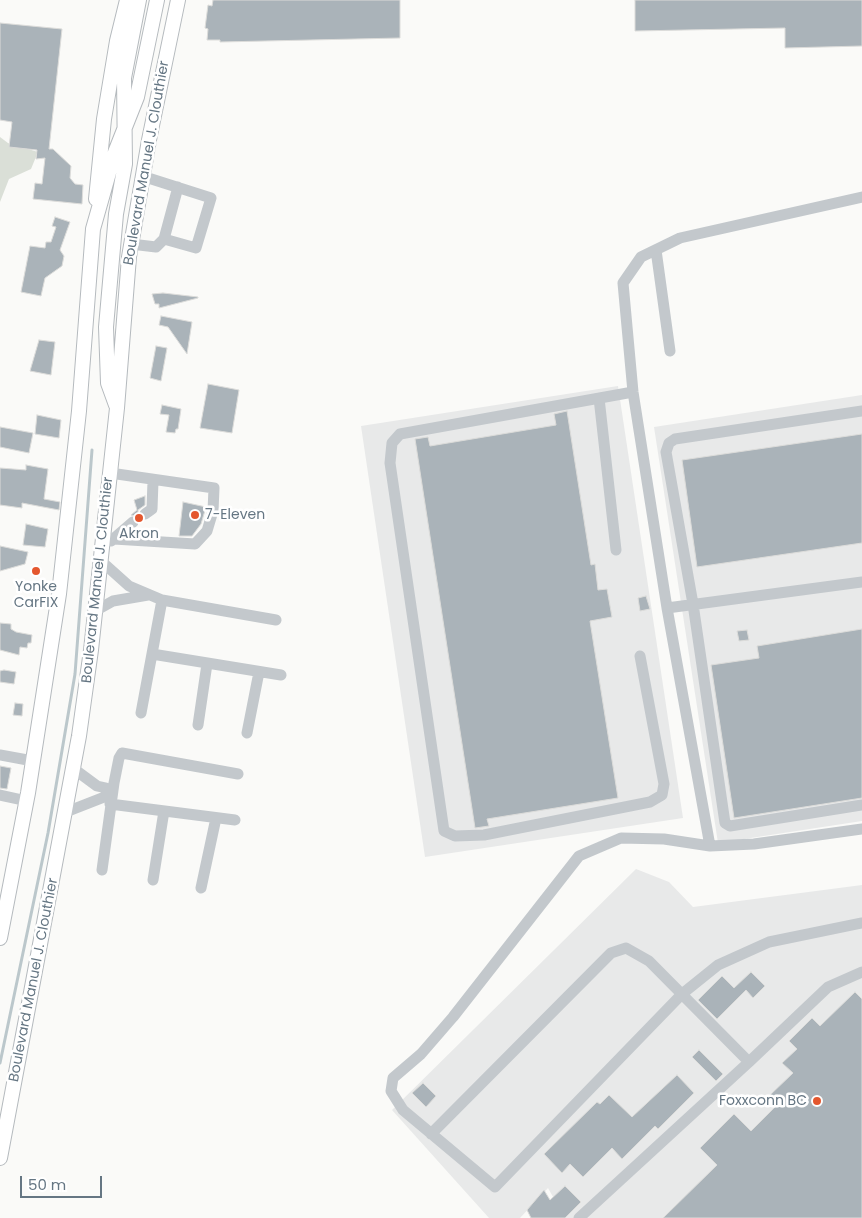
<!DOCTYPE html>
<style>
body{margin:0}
#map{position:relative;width:862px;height:1218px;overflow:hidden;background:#fafaf8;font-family:Poppins,sans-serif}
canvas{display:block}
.scale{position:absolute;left:20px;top:1176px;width:82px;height:22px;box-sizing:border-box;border:2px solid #657683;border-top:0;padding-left:6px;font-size:15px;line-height:18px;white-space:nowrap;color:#657683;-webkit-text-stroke:4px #fff;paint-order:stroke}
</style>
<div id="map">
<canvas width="862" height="1218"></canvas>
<div class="scale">50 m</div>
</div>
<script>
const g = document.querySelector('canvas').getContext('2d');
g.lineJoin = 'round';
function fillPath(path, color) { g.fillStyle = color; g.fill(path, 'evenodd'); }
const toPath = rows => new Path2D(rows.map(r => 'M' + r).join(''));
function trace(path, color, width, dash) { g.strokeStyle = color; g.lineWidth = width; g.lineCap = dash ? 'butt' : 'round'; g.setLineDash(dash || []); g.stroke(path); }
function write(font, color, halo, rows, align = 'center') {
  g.font = font + ' Poppins,sans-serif'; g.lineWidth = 5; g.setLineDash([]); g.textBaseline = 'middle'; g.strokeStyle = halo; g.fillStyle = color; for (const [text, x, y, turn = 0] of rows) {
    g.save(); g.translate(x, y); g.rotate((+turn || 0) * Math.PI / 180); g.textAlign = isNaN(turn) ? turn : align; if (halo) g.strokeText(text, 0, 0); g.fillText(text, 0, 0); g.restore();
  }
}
fillPath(toPath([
 [618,386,683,818,425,857,361,426],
 [862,395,862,821,718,843,654,427],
 [636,869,669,882,693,907,862,885,862,1218,565,1218,548,1188,520,1218,489,1218,392,1110]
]), '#e8e9e9');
fillPath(toPath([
 [0,137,8,143,38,152,31,169,9,179,0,202]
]), '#dadfd7');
trace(toPath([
 [0,1063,48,833,75,674,92,450]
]), '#bbc7cb', 3);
const building = toPath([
 [213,0,400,0,400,38,220,42,220,40,207,40,208,29,205,28,208,5,212,6,213,0],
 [635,0,862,0,862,46,785,48,785,28,635,31,635,0],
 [0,23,62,29,49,149,53,149,71,166,70,178,75,184,83,185,82,204,33,199,35,183,42,184,45,158,36,159,37,150,9,147,12,122,0,120,0,23],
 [55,217,70,222,60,250,64,256,62,266,45,278,41,296,21,292,30,246,45,248,46,242,51,242,56,227,52,226,55,217],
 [163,293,198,297,198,298,159,308,159,304,155,304,152,294,163,293],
 [161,316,192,322,187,354,168,327,159,325,161,316],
 [39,340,55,342,51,375,30,371,39,340],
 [156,346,167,348,161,381,150,378,156,346],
 [208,384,239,390,232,433,200,428,208,384],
 [162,405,181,409,178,429,176,429,175,433,166,432,169,415,160,414,162,405],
 [567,411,591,565,595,564,598,590,607,589,612,617,590,621,618,798,487,819,489,826,475,828,415,439,428,437,430,446,556,425,554,414,567,411],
 [37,415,61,420,59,438,35,434,37,415],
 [0,427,33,433,29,453,0,447,0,427],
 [862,434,862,543,697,567,682,460,862,434],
 [26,465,48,469,44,499,60,502,59,510,22,503,22,508,0,505,0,468,26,470,26,465],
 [145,496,145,505,138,510,138,517,131,515,137,510,134,500,145,496],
 [183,502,206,507,201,524,192,536,179,536,183,502],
 [221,509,234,512,233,519,219,517,221,509],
 [26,524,48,529,45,547,23,545,26,524],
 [0,546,28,552,25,564,0,571,0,546],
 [646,596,650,609,640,611,638,598,646,596],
 [0,623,11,624,11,629,16,632,32,635,31,643,28,643,27,648,20,647,19,655,0,650,0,623],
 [862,629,862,798,734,818,711,665,759,658,757,646,862,629],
 [747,630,749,640,739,641,737,631,747,630],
 [4,670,16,672,14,684,0,682,0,671,4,670],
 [15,703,23,704,22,716,13,715,15,703],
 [0,766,11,768,7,789,0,788,0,766],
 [751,972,765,986,753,998,746,990,717,1019,698,1000,722,976,734,988,751,972],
 [855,992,862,999,862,1218,663,1218,717,1165,700,1148,734,1114,751,1131,777,1105,769,1096,793,1073,782,1063,797,1049,789,1041,812,1018,820,1026,855,992],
 [699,1050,723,1074,716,1081,692,1057,699,1050],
 [677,1075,694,1093,658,1129,655,1126,622,1159,612,1148,583,1177,570,1164,562,1173,544,1154,597,1102,600,1104,609,1095,632,1117,677,1075],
 [423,1083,436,1096,426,1107,412,1093,423,1083],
 [565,1186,581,1202,565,1218,531,1218,527,1210,544,1190,550,1200,565,1186]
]);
fillPath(building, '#aab3b9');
trace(building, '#dcdcda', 1);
const major = toPath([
 [96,199,104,119,117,41,127,0],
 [116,405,108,383,106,327,116,214,125,164,124,78,139,0],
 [0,938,28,793,59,594,79,411,93,229,114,155,137,97,157,0],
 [0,1158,79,736,91,650,117,408,129,257,149,140,178,0]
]);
trace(major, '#b5babe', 16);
trace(toPath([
 [142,176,211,198,196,248,164,239],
 [862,197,680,238,641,257,623,283,633,392,667,608,710,846,754,844,862,829],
 [131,244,156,247,164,239,178,187],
 [656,250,670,351],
 [633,392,400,434,392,443,390,463,444,831,455,836,484,835,650,802,662,795,664,784,640,656],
 [599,398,616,550],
 [862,411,675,439,669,443,666,452,693,604,725,823,730,826,862,805],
 [110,473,214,488,213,511,207,531,195,544,114,539],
 [145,514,152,509,153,481],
 [111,541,133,522],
 [100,560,129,586,162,600,276,620],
 [667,608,862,582],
 [95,611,113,601,148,595],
 [152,654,281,675],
 [141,713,162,600],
 [198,725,207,664],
 [247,733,259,672],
 [0,755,33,761],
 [0,795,27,801],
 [110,804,235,820],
 [66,812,112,794,106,788,97,786,74,769],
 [710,846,664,839,621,838,579,856,453,1017,421,1054,393,1078,391,1091,403,1110,495,1187,682,994,718,965,769,942,862,923],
 [102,870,114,783,119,758,122,753,238,774],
 [153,880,164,811],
 [201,888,216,818],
 [431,1134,611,953,626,948,649,961,749,1062,828,987,862,972],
 [579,1218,749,1062]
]), '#c3c8cc', 11);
trace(major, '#fff', 14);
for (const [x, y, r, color] of [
 [195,515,5,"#e4572e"],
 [139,518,5,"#e4572e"],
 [36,571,5,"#e4572e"],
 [817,1101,5,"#e4572e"]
]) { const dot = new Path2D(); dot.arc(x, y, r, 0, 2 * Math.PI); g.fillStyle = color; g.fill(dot); trace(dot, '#fff', 2); }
write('14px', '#657683', '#fff', [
 ["Boulevard Manuel J. Clouthier",147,163,-80],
 ["Boulevard Manuel J. Clouthier",98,580,-84],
 ["Boulevard Manuel J. Clouthier",34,980,-79]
]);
write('14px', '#657683', '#fff', [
 ["7-Eleven",205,515,"left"],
 ["Akron",139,534],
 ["Yonke",36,587],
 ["CarFIX",36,603],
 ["Foxxconn BC",807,1101,"right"]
]);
</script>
